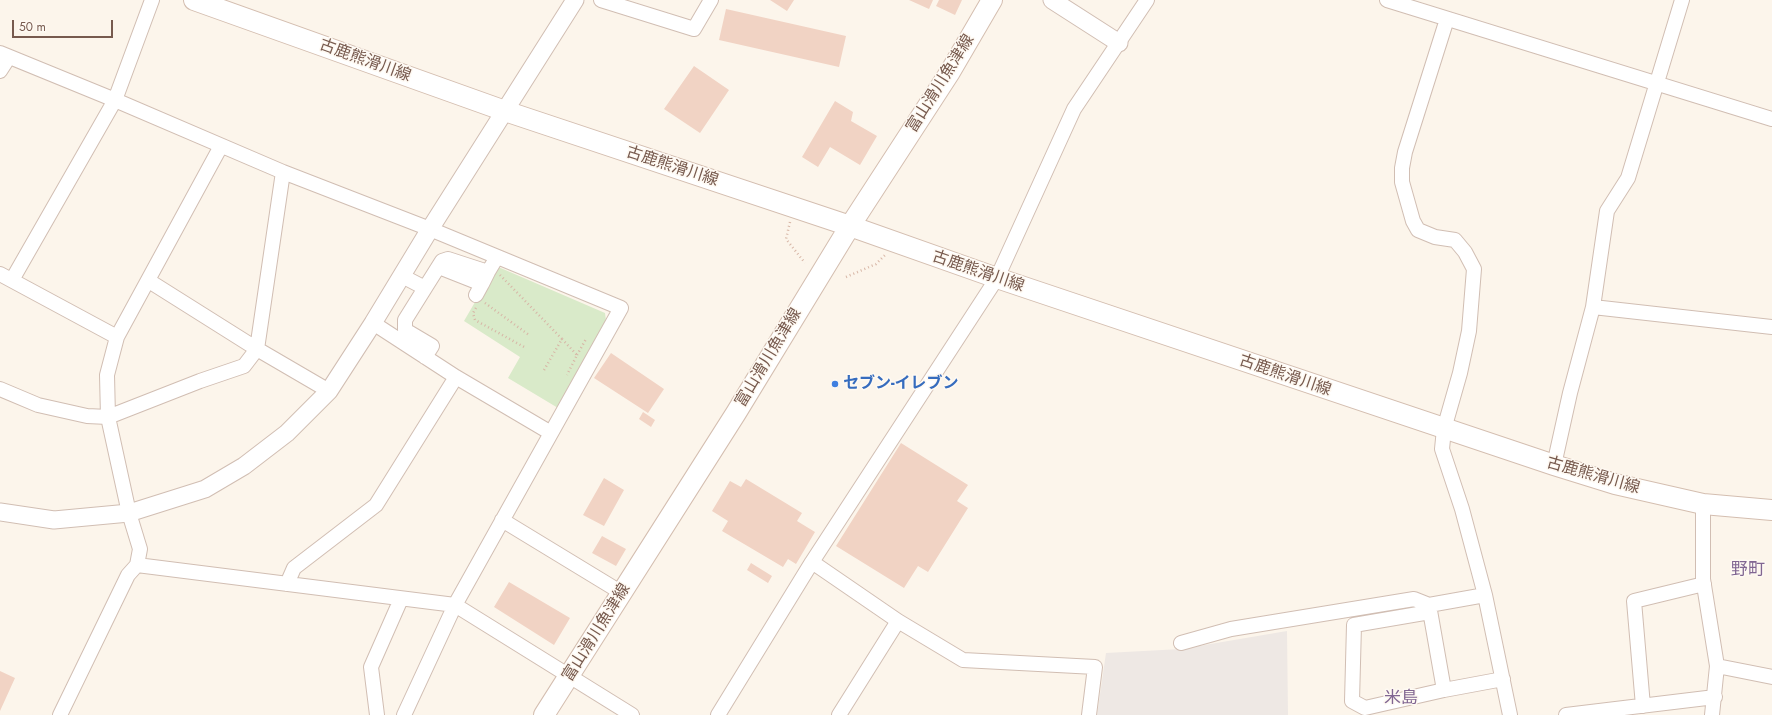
<!DOCTYPE html>
<meta charset="utf-8">
<style>
body{margin:0}
#map{position:relative;width:1772px;height:715px;overflow:hidden;background:#fcf5eb;font-family:Jost,sans-serif}
canvas{display:block}
.scale{position:absolute;left:12px;top:20px;width:101px;height:18px;box-sizing:border-box;border:2px solid #775a4e;border-top:0;padding-left:5px;font-size:12px;line-height:14px;white-space:nowrap;color:#775a4e;-webkit-text-stroke:3px #fef9f2;paint-order:stroke}
</style>
<div id="map">
<canvas width="1772" height="715"></canvas>
<div class="scale">50 m</div>
</div>
<script>
const g = document.querySelector('canvas').getContext('2d');
g.lineJoin = 'round';
function fillPath(path, color) { g.fillStyle = color; g.fill(path, 'evenodd'); }
const toPath = rows => new Path2D(rows.map(r => 'M' + r).join(''));
function trace(path, color, width, dash) { g.strokeStyle = color; g.lineWidth = width; g.lineCap = dash ? 'butt' : 'round'; g.setLineDash(dash || []); g.stroke(path); }
function write(font, color, halo, rows, align = 'center') {
  g.font = font + ' Jost,"Noto Sans JP",sans-serif'; g.lineWidth = 3; g.setLineDash([]); g.textBaseline = 'middle'; g.strokeStyle = halo; g.fillStyle = color; for (const [text, x, y, turn = 0] of rows) {
    g.save(); g.translate(x, y); g.rotate((+turn || 0) * Math.PI / 180); g.textAlign = isNaN(turn) ? turn : align; if (halo) g.strokeText(text, 0, 0); g.fillText(text, 0, 0); g.restore();
  }
}
fillPath(toPath([
 [1287,631,1288,715,1097,715,1106,653,1181,649]
]), '#eee8e4');
fillPath(toPath([
 [496,266,605,313,606,321,558,408,508,378,520,357,464,321]
]), '#d9eac9');
fillPath(toPath([
 [770,0,794,0,787,11],
 [909,0,933,0,929,9],
 [939,0,962,0,955,15,936,6],
 [726,9,846,36,839,67,719,40],
 [694,66,729,90,700,133,664,109],
 [835,101,853,112,851,121,877,136,860,165,830,147,818,167,802,157],
 [611,353,664,389,648,413,594,378],
 [643,412,655,420,651,427,639,419],
 [901,443,968,485,957,501,968,508,928,572,918,566,904,588,836,546],
 [604,478,624,490,604,526,583,515],
 [746,479,802,513,797,521,815,532,796,564,788,559,783,567,722,531,728,521,712,511,730,481,741,487],
 [602,536,626,549,616,566,592,553],
 [751,563,772,576,768,583,747,570],
 [509,582,570,618,554,645,494,607],
 [0,671,15,678,0,711]
]), '#f1d3c4');
const minor = toPath([
 [601,0,694,29,711,0],
 [1387,0,1772,119],
 [1447,19,1405,152,1402,168,1402,182,1413,221,1418,230,1435,237,1455,240,1465,252,1474,269,1469,331,1460,373,1444,429,1442,449,1462,509,1485,595,1510,715],
 [0,53,115,100,283,172,430,229,621,308,455,605,404,715],
 [0,71,9,57],
 [439,267,482,284,488,272],
 [0,274,117,337],
 [402,276,425,288,405,320,405,330,432,346,425,357],
 [12,280,115,100,152,0],
 [149,281,257,349,329,391],
 [425,288,442,261,448,259,488,272,497,257],
 [476,295,482,284],
 [1593,307,1772,327],
 [373,323,456,377,551,433],
 [0,389,38,405,87,416,108,417,200,381,244,366,257,349,283,172],
 [1554,465,1570,393,1593,307,1607,211,1628,178,1682,0],
 [1703,504,1703,579,1717,666,1712,715],
 [502,520,622,593],
 [812,562,898,621,963,660,1095,667,1089,715],
 [137,565,455,605,632,715],
 [287,584,294,568,376,505,456,377],
 [1485,595,1429,605,1444,690,1503,679],
 [1430,612,1354,625,1352,701,1365,708,1444,690],
 [1181,643,1231,629,1414,599,1429,605],
 [1717,666,1772,677],
 [1643,706,1634,601,1704,584],
 [60,715,128,575,137,565,140,549,129,513,108,417,107,375,117,337,221,146],
 [377,715,371,667,401,599],
 [718,715,812,562,997,278,1074,109,1147,0],
 [839,715,898,621],
 [1566,715,1715,697]
]);
const tertiary = toPath([
 [1052,0,1119,43],
 [0,512,54,520,129,513,205,489,244,466,287,433,329,391,373,323,430,229,575,0]
]);
const secondary = toPath([
 [194,0,505,111,850,226,997,278,1554,465,1615,484,1703,504,1772,510],
 [544,715,736,413,850,226,950,72,992,0]
]);
trace(minor, '#d1beb3', 16);
trace(tertiary, '#d1beb3', 19);
trace(secondary, '#d4beb0', 22);
trace(toPath([
 [790,222,786,239,805,263],
 [500,275,562,339,544,370],
 [846,277,876,264,885,255],
 [485,303,529,335],
 [476,308,473,313,475,320,526,348],
 [562,339,577,355,567,375],
 [577,355,586,339]
]), '#d7b6a6', 2.5, [1, 3]);
trace(minor, '#fff', 14);
trace(tertiary, '#fff', 17);
trace(secondary, '#fff', 20);
for (const [x, y, r, color] of [
 [835,384,4,"#3f7fe0"]
]) { const dot = new Path2D(); dot.arc(x, y, r, 0, 2 * Math.PI); g.fillStyle = color; g.fill(dot); trace(dot, '#fef9f2', 1.5); }
write('16px', '#775a4e', '#fef9f2', [
 ["古鹿熊滑川線",365,61,20],
 ["富山滑川魚津線",941,84,-58],
 ["古鹿熊滑川線",672,167,18],
 ["古鹿熊滑川線",978,272,19],
 ["富山滑川魚津線",769,358,-59],
 ["古鹿熊滑川線",1285,376,19],
 ["古鹿熊滑川線",1593,476,16],
 ["富山滑川魚津線",597,633,-58]
]);
write('bold 16px', '#366cbe', '#fef9f2', [
 ["セブン-イレブン",843,384]
], 'left');
write('17px', '#816692', '#fef9f2', [
 ["野町",1748,571],
 ["米島",1401,699]
]);
</script>
